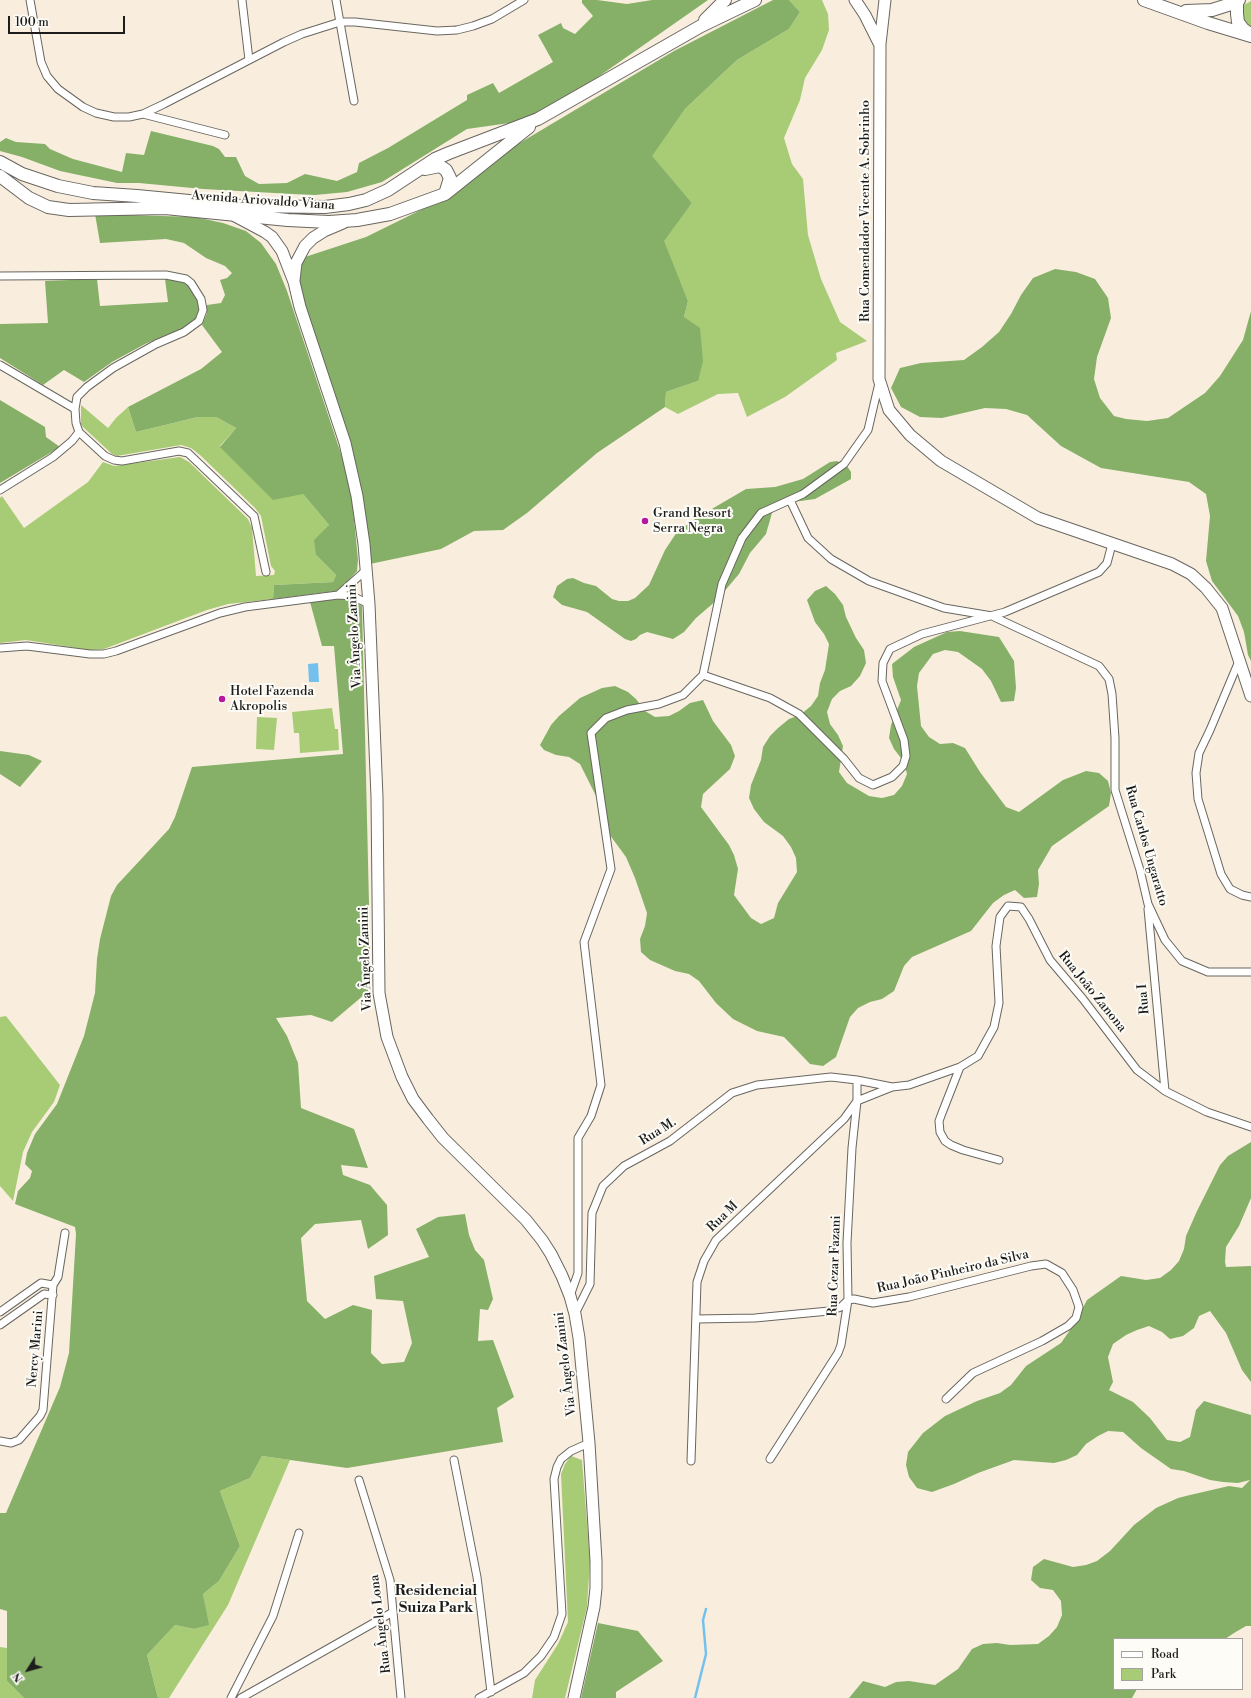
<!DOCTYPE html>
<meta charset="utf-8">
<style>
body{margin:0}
#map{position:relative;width:1251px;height:1698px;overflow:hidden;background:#f9eede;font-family:"Libre Bodoni",serif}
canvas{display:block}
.legend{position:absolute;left:1113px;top:1638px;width:130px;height:52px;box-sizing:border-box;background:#fdfcf7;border:1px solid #a3a29f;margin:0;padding:5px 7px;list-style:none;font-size:12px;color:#1c1c1c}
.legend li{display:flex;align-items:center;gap:8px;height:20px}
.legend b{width:20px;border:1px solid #a3a29f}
.north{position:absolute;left:8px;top:1650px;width:40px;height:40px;-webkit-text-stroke:3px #fdfcf7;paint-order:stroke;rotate:233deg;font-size:11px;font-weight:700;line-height:16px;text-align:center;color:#1c1c1c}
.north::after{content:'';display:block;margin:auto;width:14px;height:18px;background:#1c1c1c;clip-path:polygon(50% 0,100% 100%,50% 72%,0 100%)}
.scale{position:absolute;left:8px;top:16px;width:117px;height:18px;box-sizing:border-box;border:2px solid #1c1c1c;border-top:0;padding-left:5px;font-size:12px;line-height:14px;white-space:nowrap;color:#1c1c1c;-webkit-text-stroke:3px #fdfcf7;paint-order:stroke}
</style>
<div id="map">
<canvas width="1251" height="1698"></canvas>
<ul class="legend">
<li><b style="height:5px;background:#fff"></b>Road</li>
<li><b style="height:11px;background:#a8cc76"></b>Park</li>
</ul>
<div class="north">N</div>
<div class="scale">100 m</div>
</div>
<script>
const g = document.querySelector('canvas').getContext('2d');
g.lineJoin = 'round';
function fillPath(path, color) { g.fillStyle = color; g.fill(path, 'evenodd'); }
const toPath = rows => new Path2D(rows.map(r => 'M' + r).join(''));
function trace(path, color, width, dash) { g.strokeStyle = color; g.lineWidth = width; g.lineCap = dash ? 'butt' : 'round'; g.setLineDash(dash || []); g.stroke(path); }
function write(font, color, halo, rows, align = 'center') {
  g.font = font + ' "Libre Bodoni",serif'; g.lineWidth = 4; g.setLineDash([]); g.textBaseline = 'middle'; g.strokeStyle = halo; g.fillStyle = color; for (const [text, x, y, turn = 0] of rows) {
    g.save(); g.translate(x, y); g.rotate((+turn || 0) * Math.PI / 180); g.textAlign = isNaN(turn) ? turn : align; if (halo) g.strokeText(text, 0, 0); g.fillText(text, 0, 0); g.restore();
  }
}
fillPath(toPath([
 [789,0,822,0,828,14,829,30,822,50,805,78,800,100,784,138,792,164,803,179,808,235,821,279,840,322,867,341,836,353,837,360,785,397,747,417,738,393,718,394,678,414,665,407,666,392,698,381,684,317,688,301,663,241,692,203,651,156,685,109,737,60,789,29,800,12],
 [1251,1,1251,29,1243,22,1241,10,1244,5],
 [81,405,108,428,116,418,128,407,136,432,198,417,216,417,236,428,220,446,303,494,329,525,316,555,336,575,333,582,274,585,273,599,228,604,207,610,104,649,89,650,26,640,0,643,0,498,2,496,24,528,88,482,103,462,114,466,180,457,189,462,248,519,252,528,256,576,274,575,275,571,271,566,261,516,255,508,200,455,191,448,181,445,117,456,112,454,83,427,81,424],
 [332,708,335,729,338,729,339,750,300,753,299,733,294,733,292,712],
 [257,717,277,718,274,750,256,749],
 [6,1016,60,1085,54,1102,32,1132,23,1152,13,1201,0,1186,0,1017],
 [262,1456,290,1460,228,1605,169,1698,158,1698,147,1655,175,1625,194,1629,208,1625,203,1594,219,1581,240,1546,220,1491,250,1478],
 [571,1456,582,1460,590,1561,587,1607,565,1698,532,1698,535,1680,558,1644,568,1622,561,1474,565,1464],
 [0,1647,7,1648,7,1681,24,1698,0,1698]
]), '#a8cc76');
fillPath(toPath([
 [582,0,597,0,627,4,652,0,708,0,538,119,467,129,382,182,347,192,315,195,292,194,203,189,139,183,117,183,60,171,22,157,0,151,0,142,6,138,16,142,45,144,50,149,73,159,122,172,126,153,144,155,151,131,213,146,219,149,225,157,236,157,245,176,259,184,287,183,305,174,337,181,357,172,359,163,388,148,467,100,467,95,493,83,499,93,553,62,538,35,561,23,563,28,575,34,593,16,582,3],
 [773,0,789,0,800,12,789,29,737,60,685,109,652,156,692,203,664,241,688,301,684,317,700,328,703,361,698,381,666,392,665,407,597,453,527,513,503,530,474,531,441,549,370,564,364,505,358,472,303,304,299,284,302,258,366,237,435,203,484,171,513,147,674,51],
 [95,214,195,217,223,223,246,231,261,243,276,264,287,291,345,466,352,498,358,560,357,571,344,585,336,591,273,599,274,585,333,582,336,575,316,555,314,540,329,525,303,494,273,500,220,447,236,428,216,417,198,417,136,432,128,407,201,369,222,352,202,325,207,313,207,305,221,303,225,295,220,280,227,278,232,273,225,266,206,258,184,243,166,239,100,243],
 [1055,269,1076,272,1095,279,1108,298,1111,318,1097,357,1094,379,1100,398,1114,416,1126,419,1147,421,1168,418,1205,393,1220,376,1243,340,1251,311,1251,661,1248,655,1244,632,1238,616,1212,581,1206,561,1210,516,1206,494,1189,482,1101,468,1061,446,1027,415,1006,409,985,408,942,418,920,417,901,407,891,388,900,368,921,363,964,360,982,347,999,332,1011,314,1021,295,1033,278],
 [175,278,186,283,194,292,199,302,200,311,198,318,193,324,145,344,112,362,84,382,64,370,43,385,0,358,0,324,48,323,45,281,97,279,100,306,168,302,165,279],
 [0,400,45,427,46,437,60,447,0,483],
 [837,461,847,466,851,472,851,479,815,499,793,502,776,508,772,513,766,534,750,553,739,574,717,600,696,618,684,632,673,639,647,632,640,635,636,639,631,641,625,639,587,612,562,605,553,597,557,586,567,579,573,578,584,583,596,586,612,599,619,601,628,601,635,598,649,585,665,550,677,532,698,517,746,489,775,487,803,479,830,462],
 [826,586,835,594,843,605,846,617,856,638,864,650,866,663,860,676,851,686,840,691,832,699,827,712,830,724,838,735,843,746,839,772,847,783,869,796,882,798,894,795,902,786,907,774,904,762,894,749,889,738,891,725,901,700,893,677,892,664,914,647,947,632,960,631,999,637,1014,661,1016,688,1014,701,1001,702,991,681,982,669,958,652,945,650,933,654,919,673,917,686,921,726,929,737,940,744,953,743,965,748,980,772,1006,807,1019,812,1063,780,1086,771,1099,773,1108,781,1111,793,1109,806,1052,846,1038,870,1039,884,1037,897,1024,898,1015,890,1004,895,993,903,971,931,912,957,904,966,894,991,882,999,870,1002,858,1008,850,1017,836,1057,823,1066,810,1064,784,1037,757,1031,733,1019,716,1003,699,981,689,974,675,971,650,960,641,952,640,939,645,926,647,913,635,878,626,857,601,823,597,798,580,764,569,757,556,755,544,750,540,745,551,725,559,716,580,698,602,688,615,686,628,692,636,699,645,711,655,717,669,716,679,711,690,703,703,700,713,721,731,745,735,756,730,769,703,794,701,807,729,845,734,855,738,869,734,895,751,918,761,924,774,918,778,903,797,872,796,858,791,847,783,836,764,822,754,809,749,798,751,785,761,760,763,747,770,736,778,728,789,719,800,715,811,706,818,696,820,683,825,670,829,644,824,634,815,622,807,600,815,591],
 [339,599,352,600,362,606,371,989,332,1022,311,1015,276,1018,287,1036,298,1063,301,1108,354,1129,368,1168,341,1165,343,1175,370,1185,387,1205,388,1235,368,1249,361,1220,315,1224,301,1238,307,1301,325,1319,353,1305,372,1310,371,1353,382,1364,404,1362,412,1343,403,1301,376,1299,374,1276,429,1257,416,1229,438,1217,465,1214,469,1235,475,1250,484,1260,493,1299,488,1310,480,1309,478,1341,493,1340,514,1397,497,1408,503,1442,347,1468,262,1456,250,1478,220,1491,240,1546,219,1581,203,1594,209,1625,194,1629,175,1625,147,1655,158,1698,24,1698,7,1681,7,1611,0,1609,0,1513,6,1513,60,1387,69,1353,76,1234,75,1227,15,1204,18,1191,30,1178,32,1171,25,1164,27,1153,35,1134,57,1104,84,1036,95,993,97,959,100,939,111,896,117,885,169,829,175,817,192,767,343,754,334,646,322,646,310,602],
 [0,751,29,755,42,761,20,787,0,774],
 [1251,1142,1251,1198,1239,1226,1226,1247,1225,1262,1226,1267,1251,1266,1251,1382,1242,1370,1226,1333,1210,1311,1199,1316,1194,1328,1183,1336,1170,1339,1162,1332,1149,1326,1137,1330,1126,1335,1113,1344,1108,1357,1113,1382,1109,1390,1133,1402,1150,1418,1167,1440,1180,1442,1190,1437,1196,1410,1204,1401,1251,1415,1251,1626,1246,1626,1234,1633,1225,1639,1114,1639,1114,1689,1137,1689,1132,1698,849,1698,863,1681,885,1687,896,1682,909,1681,935,1685,958,1669,972,1649,983,1644,997,1643,1010,1645,1038,1644,1049,1636,1057,1627,1062,1615,1061,1601,1053,1590,1040,1588,1031,1580,1033,1567,1044,1559,1073,1567,1086,1565,1097,1561,1110,1551,1134,1525,1156,1508,1178,1498,1190,1495,1229,1486,1242,1488,1250,1480,1238,1483,1223,1482,1210,1480,1184,1471,1171,1469,1141,1448,1123,1432,1108,1431,1098,1436,1086,1444,1077,1455,1066,1460,1054,1463,1014,1460,978,1473,954,1484,932,1492,917,1488,909,1477,906,1465,908,1452,923,1433,945,1416,977,1401,1000,1393,1011,1385,1026,1366,1061,1343,1075,1323,1087,1300,1121,1276,1146,1280,1160,1278,1171,1270,1179,1261,1184,1249,1186,1236,1197,1211,1220,1165,1228,1156],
 [598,1623,638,1631,663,1661,616,1692,616,1698,581,1698]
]), '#86b067');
fillPath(toPath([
 [318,663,319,682,309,682,308,664]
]), '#73c0ed');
trace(toPath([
 [695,1698,706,1654,703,1620,706,1609]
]), '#73c0ed', 2.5);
const street = toPath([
 [30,0,41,62,47,76,58,89,83,107,96,113,114,117,129,117,143,114,164,104,284,42,302,34,340,22,355,22,437,31,457,30,473,26,492,19,524,0],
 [242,0,249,60],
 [336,0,354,101],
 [143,114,225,135],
 [0,276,166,275,186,279,191,283,201,299,203,310,199,321,184,332,156,344,113,368,87,387,77,397,75,409,76,423,79,432,105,456,114,460,122,461,179,451,188,453,254,516,266,572],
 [0,365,75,409],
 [0,490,53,457,72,441,79,432],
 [790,500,808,538,831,559,869,581,944,608,992,616,1099,666,1109,679,1112,694,1115,738,1115,790,1140,870,1148,904,1165,940,1182,961,1208,972,1251,972],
 [338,595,365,571],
 [0,648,27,646,90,654,104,654,116,651,220,613,245,607,338,595,352,596,369,604],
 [1239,661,1210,730,1199,753,1196,773,1198,799,1221,874,1230,889,1242,895,1251,897],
 [703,675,770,698,799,714,844,759,859,778,873,785,892,777,903,766,906,756,904,740,882,681,883,663,890,649,922,634,1005,612,1099,572,1107,563,1112,544],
 [1148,909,1165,1091],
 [960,1067,942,1113,939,1121,940,1132,945,1141,951,1145,963,1150,999,1160],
 [570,1296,578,1273,578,1138,591,1116,601,1085,584,942,611,869,591,733,606,718,627,710,659,704,683,695,703,675,722,584,742,538,761,513,803,494,844,464,868,430,879,383],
 [0,1312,41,1283,53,1285],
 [575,1314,590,1284,592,1213,603,1186,624,1166,670,1141,732,1093,757,1085,831,1077,857,1080,892,1087,909,1085,960,1067,978,1056,994,1027,999,1003,996,946,1000,917,1008,906,1021,907,1029,919,1050,960,1083,999,1137,1070,1165,1091,1207,1112,1251,1127],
 [696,1319,755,1318,829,1311,841,1307,848,1300,854,1299,873,1303,909,1297,1031,1266,1046,1264,1062,1273,1073,1290,1079,1307,1076,1318,1068,1326,1042,1341,973,1373,946,1399],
 [0,1325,44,1294,53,1295],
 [0,1441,11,1443,19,1440,40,1416,43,1410,53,1285,58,1277,65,1233],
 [770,1459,838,1353,841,1345,848,1300,847,1243,852,1148,857,1101,892,1087],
 [454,1460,477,1577,491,1692],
 [691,1461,697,1282,704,1261,716,1240,844,1119,857,1101,857,1080],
 [359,1480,390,1580,401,1698],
 [231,1698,273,1616,299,1533],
 [241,1698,393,1612],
 [479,1698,524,1673,541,1656,554,1637,562,1614,554,1479,557,1467,561,1459,571,1451,589,1443]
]);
const secondary = toPath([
 [855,0,865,15,879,43],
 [885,0,880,44,879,379,889,410,910,435,941,461,1038,518,1172,564,1191,574,1206,588,1222,608,1251,696],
 [235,216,265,232,272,237,282,251,294,282,300,307,345,443,357,496,364,544,369,604,377,797,379,993,387,1037,402,1077,413,1099,428,1119,443,1138,526,1220,542,1240,551,1254,562,1276,570,1296,575,1314,579,1338,589,1443,596,1561,596,1588,594,1607,574,1698],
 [294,280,296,263,305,246,313,238,324,231,343,223]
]);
const primary = toPath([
 [1144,0,1208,23,1251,36],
 [1237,2,1237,14,1238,22,1243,29,1250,34],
 [1186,11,1212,10,1237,2,1239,0],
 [705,20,725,0],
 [0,162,22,174,58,186,93,193,137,196,241,206,325,207,349,204,366,200,388,190,435,159,449,153,538,119,701,26,755,0],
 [425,169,440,166,446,170,450,178,445,194],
 [0,176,29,198,48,207,69,210,165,208,288,220,329,222,357,220,390,214,445,194,529,127]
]);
trace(street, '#696660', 9);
trace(secondary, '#696660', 13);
trace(primary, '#696660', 14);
trace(street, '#fff', 7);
trace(secondary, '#fff', 11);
trace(primary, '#fff', 12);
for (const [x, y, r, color] of [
 [645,521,4,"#b5179e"],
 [222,699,4,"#b5179e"]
]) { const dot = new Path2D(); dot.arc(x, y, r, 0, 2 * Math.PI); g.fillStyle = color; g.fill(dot); trace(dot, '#fdfcf7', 1.5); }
write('13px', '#1c1c1c', '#fdfcf7', [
 ["Avenida Ariovaldo Viana",263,201,4],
 ["Rua Comendador Vicente A. Sobrinho",866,211,-90],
 ["Via Ângelo Zanini",355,636,-93],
 ["Rua Carlos Ungaratto",1146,846,74],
 ["Via Ângelo Zanini",366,959,-92],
 ["Rua João Zanona",1092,992,51],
 ["Rua I",1144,999,-95],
 ["Rua M.",658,1132,-32],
 ["Rua M",723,1217,-44],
 ["Rua Cezar Fazani",835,1266,-88],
 ["Rua João Pinheiro da Silva",953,1272,-13],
 ["Nercy Marini",36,1349,-85],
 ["Via Ângelo Zanini",566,1364,-97],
 ["Rua Ângelo Lona",381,1624,-97]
]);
write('13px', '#1c1c1c', '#fdfcf7', [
 ["Grand Resort",653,514],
 ["Serra Negra",653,529],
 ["Hotel Fazenda",230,692],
 ["Akropolis",230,707]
], 'left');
write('bold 15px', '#1c1c1c', '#fdfcf7', [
 ["Residencial",436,1591],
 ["Suiza Park",436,1608]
]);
</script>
